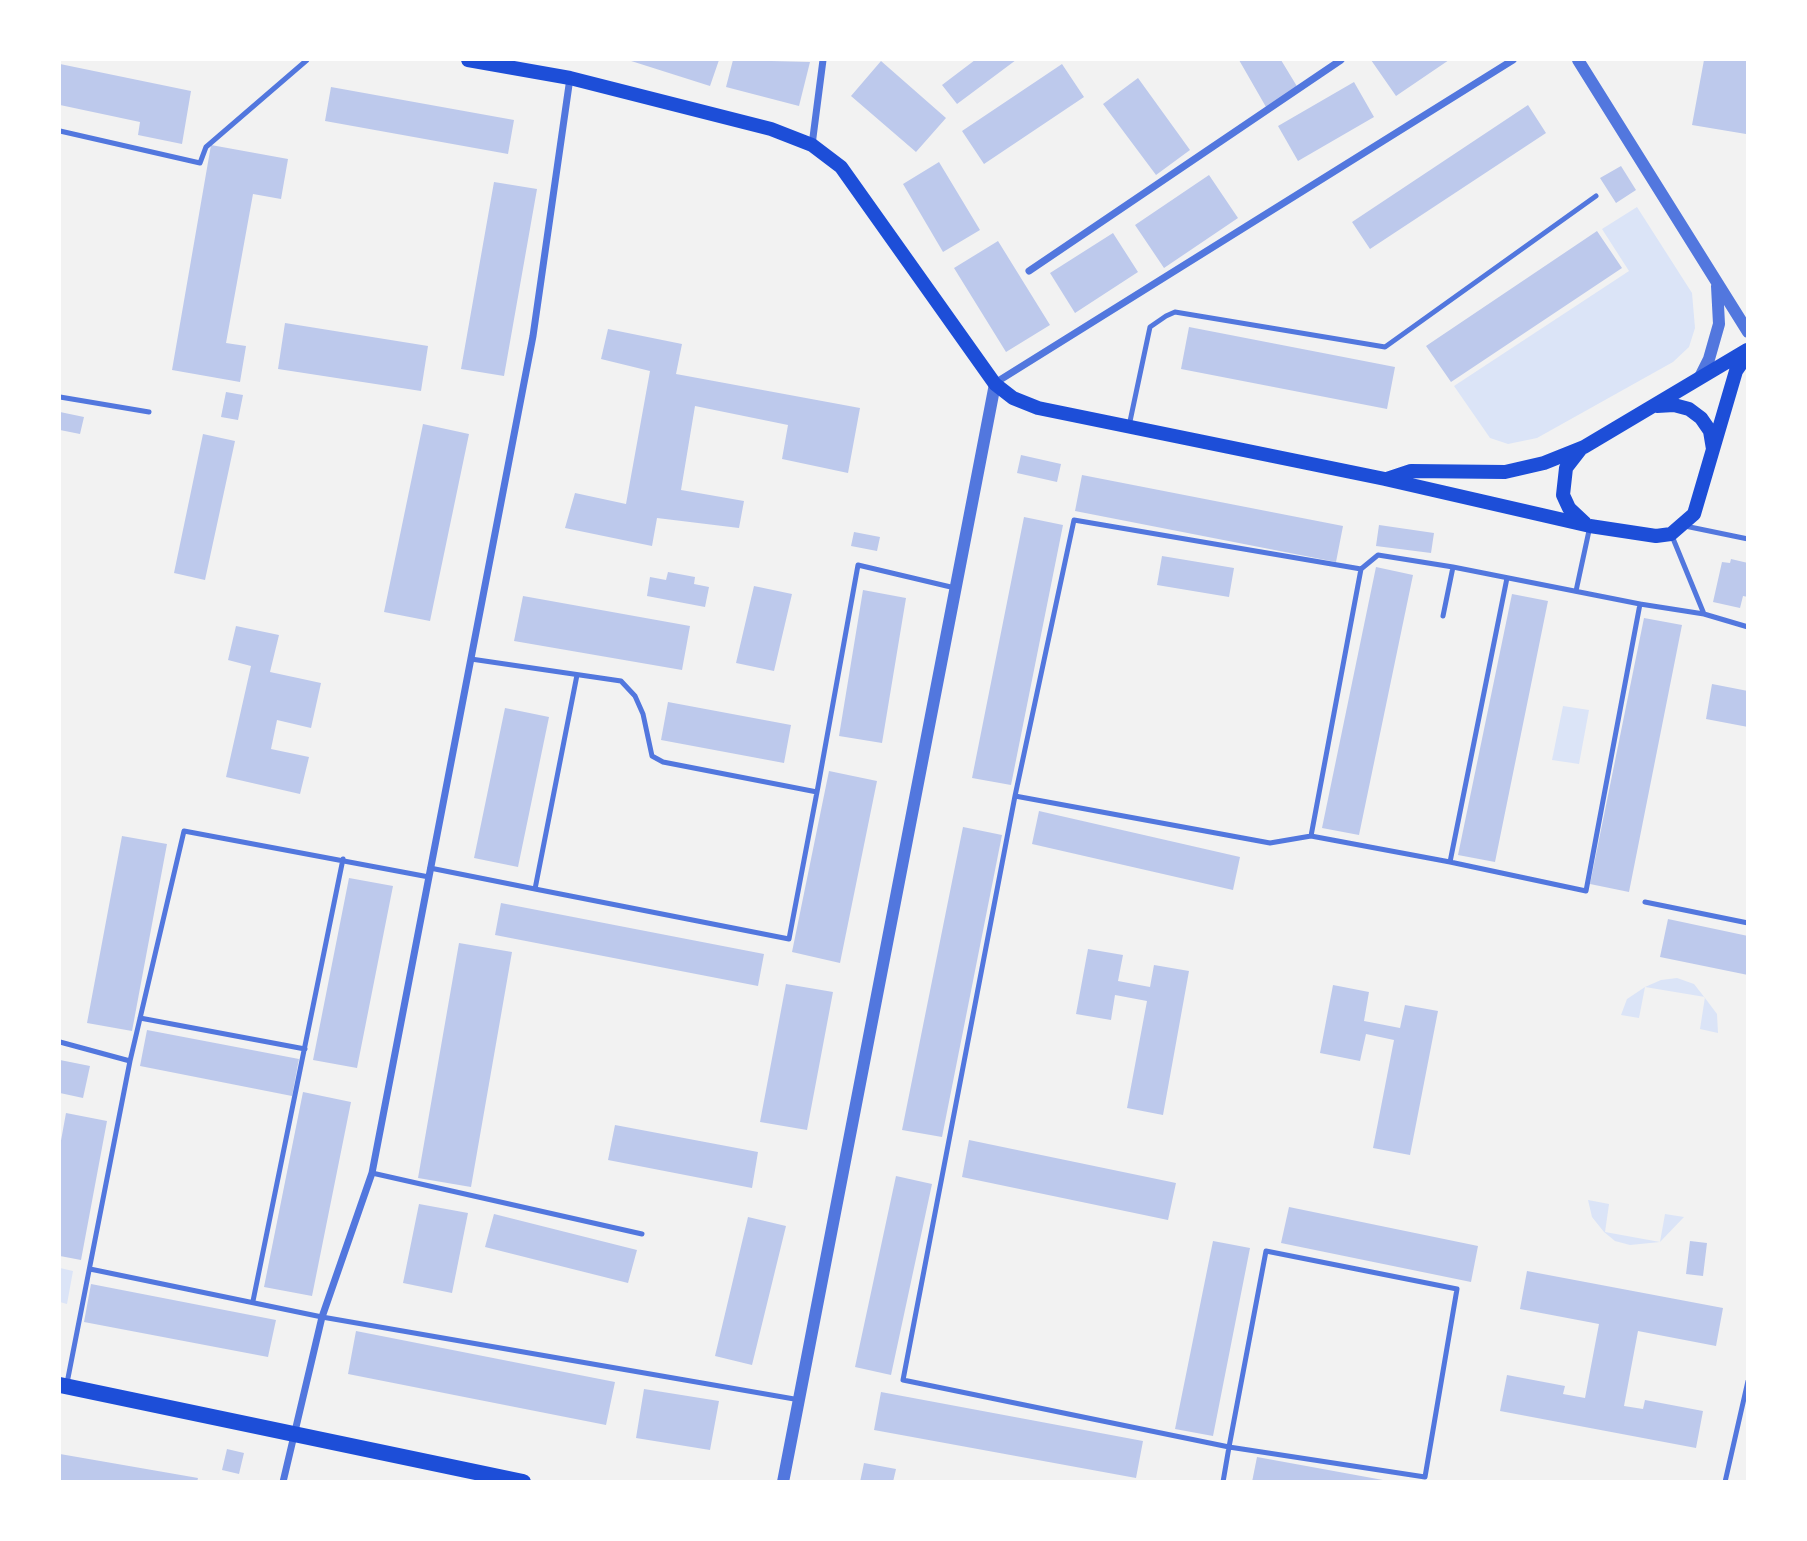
<!DOCTYPE html>
<style>
body{margin:0}
#map{position:relative;width:1807px;height:1541px;overflow:hidden;background:#f2f2f2;font-family:"Roboto Serif",serif}
canvas{display:block}
.frame{position:absolute;inset:0;border:61px solid #fff;pointer-events:none}
</style>
<div id="map">
<canvas width="1807" height="1541"></canvas>
<div class="frame"></div>
</div>
<script>
const g = document.querySelector('canvas').getContext('2d');
g.lineJoin = 'round';
function fillPath(path, color) { g.fillStyle = color; g.fill(path, 'evenodd'); }
const toPath = rows => new Path2D(rows.map(r => 'M' + r).join(''));
function trace(path, color, width, dash) { g.strokeStyle = color; g.lineWidth = width; g.lineCap = dash ? 'butt' : 'round'; g.setLineDash(dash || []); g.stroke(path); }
fillPath(toPath([
 [1637,207,1692,293,1695,328,1689,347,1673,362,1537,438,1508,444,1490,438,1454,386,1629,271,1602,229],
 [1563,706,1589,710,1579,764,1552,760],
 [1677,978,1694,984,1705,998,1717,1014,1718,1033,1700,1029,1705,997,1645,987,1639,1018,1621,1015,1627,999,1645,987,1661,980],
 [1588,1200,1609,1204,1605,1232,1660,1242,1665,1214,1684,1217,1660,1242,1630,1245,1615,1241,1604,1232,1592,1217],
 [60,1268,73,1271,67,1304,60,1302]
]), '#dbe4f7');
fillPath(toPath([
 [628,60,719,60,710,86],
 [733,60,810,62,799,106,726,87],
 [975,60,1016,60,957,104,942,85],
 [1239,60,1281,60,1298,88,1266,107],
 [1371,60,1449,60,1396,96],
 [1704,60,1748,60,1746,134,1692,125],
 [881,61,946,118,916,152,851,96],
 [60,64,191,91,182,144,138,135,140,122,60,105],
 [1062,64,1084,97,984,164,962,131],
 [1138,78,1190,150,1156,175,1103,104],
 [1354,82,1374,117,1298,161,1278,126],
 [331,87,514,120,508,154,325,121],
 [1528,105,1546,133,1370,249,1352,222],
 [211,145,288,159,281,199,253,194,226,343,246,346,240,382,172,370],
 [939,162,980,230,943,252,903,184],
 [1621,166,1636,190,1616,203,1600,178],
 [1209,175,1238,218,1164,268,1135,225],
 [494,182,537,189,504,376,461,369],
 [1597,231,1622,268,1451,382,1426,346],
 [1113,233,1138,272,1075,313,1050,273],
 [998,241,1050,325,1006,352,954,268],
 [285,323,428,346,421,391,278,369],
 [1189,327,1395,367,1387,409,1181,369],
 [608,329,682,344,676,374,860,408,848,473,782,459,788,425,695,406,681,490,744,501,739,528,657,518,652,546,565,528,575,493,626,504,650,371,601,359],
 [226,392,243,395,238,420,221,417],
 [60,412,84,417,80,434,60,430],
 [423,424,469,434,430,621,384,612],
 [203,434,235,441,205,580,174,573],
 [1021,455,1061,464,1057,482,1017,473],
 [1082,475,1343,526,1336,562,1075,511],
 [1024,517,1063,525,1011,785,972,778],
 [1379,525,1434,533,1431,553,1376,546],
 [854,532,880,537,877,551,851,546],
 [1162,556,1234,568,1229,597,1157,585],
 [1731,559,1748,563,1748,597,1743,596,1740,608,1713,602,1722,562,1730,563],
 [1376,567,1413,575,1359,835,1322,828],
 [668,572,695,577,694,584,709,587,705,607,647,596,650,577,666,580],
 [754,586,792,594,774,671,736,663],
 [863,590,906,598,882,743,839,736],
 [1512,594,1548,601,1495,862,1458,855],
 [523,596,690,626,682,670,514,641],
 [1644,618,1682,625,1629,892,1590,884],
 [236,626,279,635,270,672,321,683,311,728,277,720,271,749,309,757,300,794,226,777,251,666,228,660],
 [1712,684,1748,691,1748,727,1706,719],
 [668,702,791,725,784,763,661,740],
 [505,708,549,717,518,867,474,858],
 [829,771,877,781,840,963,792,952],
 [1039,811,1240,857,1233,890,1032,844],
 [963,827,1002,835,942,1137,902,1130],
 [122,836,167,844,132,1031,87,1023],
 [349,878,393,886,357,1068,313,1060],
 [501,903,764,954,758,986,495,935],
 [1668,919,1748,936,1748,975,1660,957],
 [459,943,512,952,471,1187,418,1178],
 [1088,949,1123,955,1118,981,1150,987,1154,965,1189,971,1163,1115,1127,1108,1147,1001,1115,995,1111,1020,1076,1014],
 [786,984,833,992,807,1130,760,1122],
 [1333,985,1369,992,1364,1021,1400,1028,1405,1005,1438,1011,1410,1155,1373,1148,1394,1040,1366,1034,1360,1061,1320,1053],
 [147,1030,299,1059,292,1096,140,1066],
 [60,1060,90,1066,83,1098,60,1093],
 [303,1092,351,1102,312,1296,264,1287],
 [66,1113,107,1121,81,1260,60,1256,60,1146],
 [615,1125,758,1152,752,1188,608,1160],
 [969,1140,1176,1183,1168,1220,962,1177],
 [896,1176,932,1184,891,1375,855,1367],
 [419,1204,468,1213,452,1293,403,1283],
 [1289,1207,1478,1246,1471,1282,1281,1243],
 [494,1214,637,1250,628,1283,485,1247],
 [748,1217,786,1226,752,1365,715,1356],
 [1213,1241,1250,1248,1213,1436,1175,1429],
 [1690,1241,1707,1243,1703,1276,1686,1274],
 [1527,1271,1723,1308,1716,1346,1638,1331,1624,1406,1643,1409,1645,1400,1703,1411,1696,1448,1500,1411,1507,1375,1565,1386,1563,1394,1585,1398,1599,1324,1520,1309],
 [91,1284,276,1320,268,1357,84,1322],
 [356,1331,615,1382,606,1425,348,1374],
 [644,1389,719,1401,710,1450,636,1438],
 [881,1392,1143,1441,1136,1478,874,1430],
 [227,1449,244,1453,239,1474,222,1470],
 [60,1454,198,1478,197,1482,60,1482],
 [1257,1457,1383,1480,1383,1482,1252,1482],
 [864,1463,896,1469,893,1482,860,1482]
]), '#bdc9ec');
trace(toPath([
 [60,131,200,163,206,147,307,60],
 [60,397,149,412],
 [1129,426,1150,327,1166,316,1175,312,1385,347,1596,196],
 [1685,526,1748,539],
 [1672,536,1704,614,1748,627],
 [1576,591,1590,526],
 [1640,604,1704,614],
 [471,659,621,681,635,696,643,714,652,756,663,762,817,792,858,565,955,588],
 [1015,796,1270,843,1311,836,1361,569],
 [1311,836,1450,862,1507,578],
 [1450,862,1586,891,1640,604,1453,567],
 [430,868,535,889,577,675],
 [535,889,789,939,817,792],
 [1645,902,1748,923],
 [140,1018,305,1049],
 [60,1042,130,1061,67,1383],
 [130,1061,184,831,429,877],
 [372,1173,642,1234],
 [90,1269,322,1317,800,1400],
 [253,1301,343,859],
 [1223,1482,1229,1447,1266,1251,1457,1289,1425,1477,1229,1447,903,1380,1015,796,1074,520,1361,569,1378,555,1453,567,1443,616],
 [1725,1482,1748,1381]
]), '#5277de', 5);
trace(toPath([
 [812,145,823,60],
 [1029,271,1341,60],
 [995,383,1513,60],
 [283,1482,322,1317,372,1173,533,336,570,78]
]), '#5277de', 7);
trace(toPath([
 [1578,60,1748,332],
 [1699,379,1709,359,1719,324,1717,286],
 [783,1482,995,384]
]), '#5277de', 12);
trace(toPath([
 [468,60,570,78,771,129,812,145,841,167,995,384,1013,398,1038,408,1385,479,1590,526,1656,536,1671,534,1694,514,1736,371,1748,354],
 [1657,406,1674,405,1689,409,1701,418,1710,431,1713,449],
 [1580,450,1566,468,1563,495,1569,508,1585,523],
 [1387,479,1411,471,1505,472,1544,463,1584,447,1747,350]
]), '#1d4ed8', 14);
trace(toPath([
 [60,1385,523,1482]
]), '#1d4ed8', 16);
</script>
